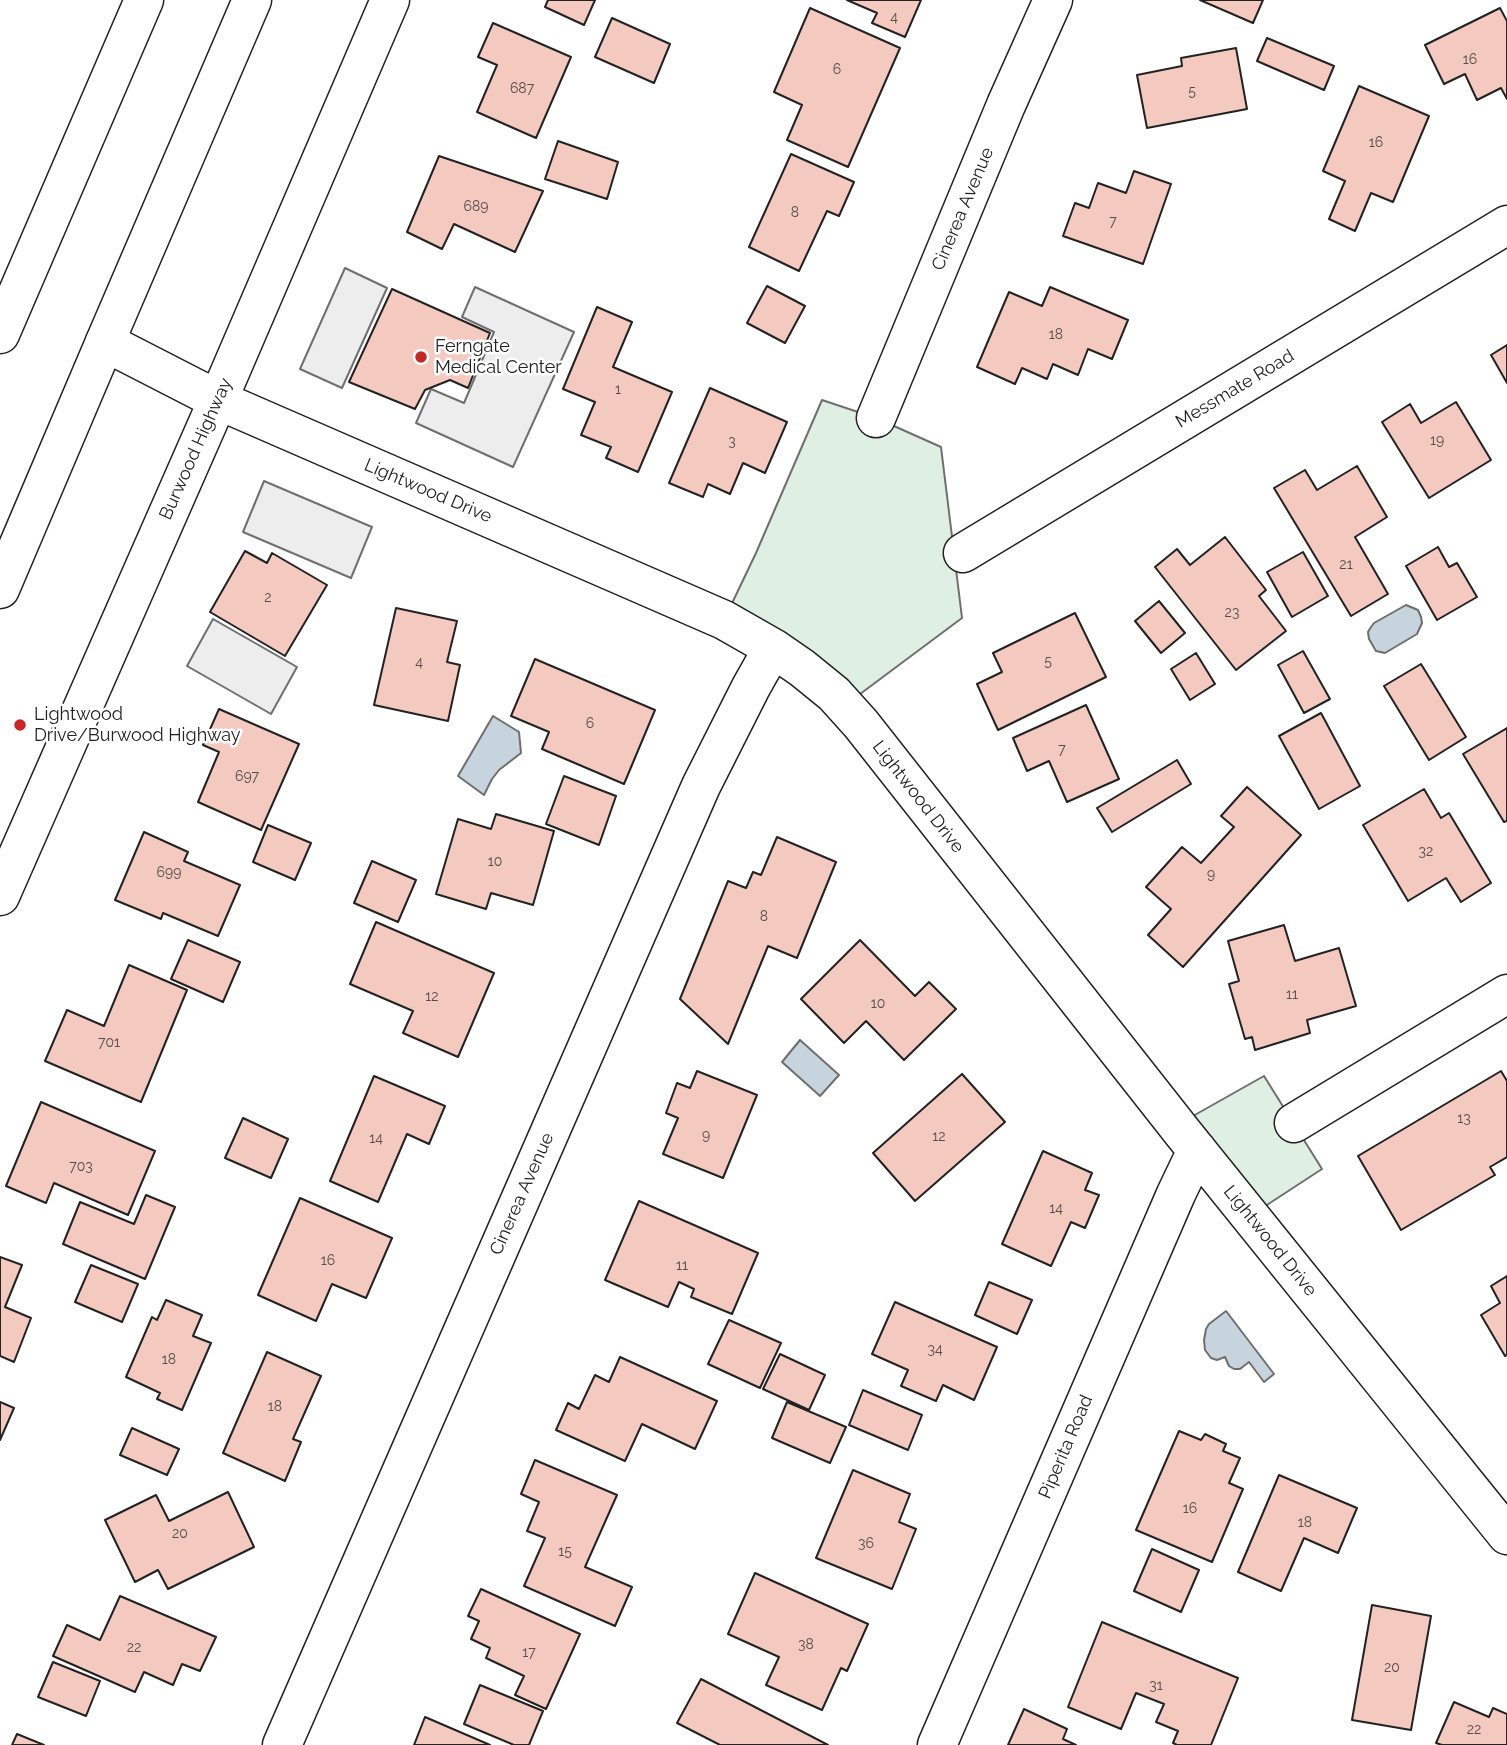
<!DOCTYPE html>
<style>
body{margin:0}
canvas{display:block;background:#fff}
</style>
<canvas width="1507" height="1745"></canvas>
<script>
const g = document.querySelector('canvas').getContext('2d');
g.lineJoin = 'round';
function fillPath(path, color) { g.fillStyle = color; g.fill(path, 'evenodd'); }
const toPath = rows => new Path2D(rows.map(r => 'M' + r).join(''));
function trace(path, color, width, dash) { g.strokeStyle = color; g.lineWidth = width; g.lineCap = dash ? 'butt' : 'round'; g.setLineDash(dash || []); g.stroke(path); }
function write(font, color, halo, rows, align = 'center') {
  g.font = font + ' Raleway,sans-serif'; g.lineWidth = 5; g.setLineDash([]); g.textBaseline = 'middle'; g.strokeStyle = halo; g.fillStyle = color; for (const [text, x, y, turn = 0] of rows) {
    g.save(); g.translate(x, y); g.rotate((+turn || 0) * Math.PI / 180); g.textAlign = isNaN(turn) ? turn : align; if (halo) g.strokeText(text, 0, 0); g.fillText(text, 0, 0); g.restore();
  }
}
const green = toPath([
 [822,400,876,418,941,447,962,618,844,706,724,620,756,553,822,400],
 [1264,1076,1322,1169,1250,1216,1177,1125,1264,1076]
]);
fillPath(green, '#e0efe3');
trace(green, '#6f6f6f', 2);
const parking = toPath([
 [345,268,387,288,342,388,300,369,345,268],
 [475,287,574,332,513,467,416,423,431,389,464,403,494,332,462,317,475,287],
 [264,481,372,527,351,578,243,532,264,481],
 [213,619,297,667,271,714,187,666,213,619]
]);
fillPath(parking, '#ededed');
trace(parking, '#6f6f6f', 2);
const water = toPath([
 [1406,605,1418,610,1421,617,1422,623,1417,634,1385,653,1376,651,1369,639,1368,632,1371,627,1374,623,1406,605],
 [493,716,519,732,521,753,499,770,492,779,484,795,458,776,493,716],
 [800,1040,839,1075,820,1096,782,1062,800,1040],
 [1226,1311,1274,1374,1264,1382,1249,1362,1240,1369,1234,1369,1229,1366,1225,1357,1217,1360,1211,1358,1205,1350,1204,1340,1206,1329,1209,1324,1226,1311]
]);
fillPath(water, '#c7d3dd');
trace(water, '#6f6f6f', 2);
const building = toPath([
 [548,0,595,0,584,25,545,7,548,0],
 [847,0,921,0,905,37,872,23,877,13,847,0],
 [1200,0,1263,0,1253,23,1200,0],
 [810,8,900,48,848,167,787,140,802,105,774,92,810,8],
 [1500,8,1507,21,1507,99,1501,88,1477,100,1465,74,1444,84,1425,45,1500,8],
 [612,18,670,44,654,83,595,57,612,18],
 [493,23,571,57,536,138,477,112,497,65,478,57,493,23],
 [1267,38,1334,66,1324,90,1257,61,1267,38],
 [1236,48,1247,109,1147,128,1137,75,1182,66,1181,58,1236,48],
 [1359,86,1429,116,1393,202,1371,193,1355,231,1329,219,1345,181,1323,171,1359,86],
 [558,141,618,162,607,199,545,179,558,141],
 [791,154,854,182,839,216,827,211,799,271,749,247,791,154],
 [439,156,543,191,515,252,454,224,442,249,407,232,439,156],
 [1134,171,1171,184,1143,264,1063,236,1075,203,1089,208,1098,183,1126,193,1134,171],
 [767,286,805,306,785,343,747,323,767,286],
 [1050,287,1128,320,1112,359,1088,349,1078,375,1053,364,1047,379,1022,368,1015,384,977,367,1009,292,1042,306,1050,287],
 [392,289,490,333,468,388,450,380,425,390,415,409,349,382,392,289],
 [597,307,632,322,613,367,672,392,638,472,606,458,611,447,581,435,595,402,563,389,597,307],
 [1507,345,1507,383,1491,355,1507,345],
 [710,388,787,422,765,473,743,463,730,494,708,484,703,497,669,483,710,388],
 [1456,402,1491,460,1429,498,1382,422,1410,404,1421,423,1456,402],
 [1357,466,1387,517,1355,537,1388,594,1351,616,1274,488,1305,470,1317,490,1357,466],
 [1225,537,1266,590,1259,596,1286,631,1236,670,1155,567,1177,549,1190,565,1225,537],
 [1438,547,1449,567,1457,563,1477,597,1437,620,1406,566,1438,547],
 [245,551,267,563,272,553,327,585,285,656,210,612,245,551],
 [1303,552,1328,596,1292,617,1267,572,1303,552],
 [1159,601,1185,633,1161,653,1135,621,1159,601],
 [396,608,457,621,447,662,460,665,448,721,374,705,396,608],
 [1075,613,1106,677,998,730,977,684,1002,672,993,653,1075,613],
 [1303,651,1330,699,1304,713,1278,665,1303,651],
 [1196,653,1215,684,1190,700,1171,669,1196,653],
 [535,659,655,710,624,784,542,749,549,732,511,716,535,659],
 [1421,664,1466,737,1429,760,1384,686,1421,664],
 [1086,705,1119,779,1067,802,1049,761,1027,771,1013,738,1086,705],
 [219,709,299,744,261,830,198,802,219,752,203,745,219,709],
 [1321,713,1360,786,1319,809,1279,736,1321,713],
 [1507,728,1507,821,1504,822,1463,754,1507,728],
 [1177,760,1191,784,1112,832,1097,808,1177,760],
 [564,776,616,796,599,845,546,824,564,776],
 [1247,787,1301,835,1183,967,1148,935,1171,909,1146,887,1182,847,1201,863,1234,827,1221,816,1247,787],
 [1424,789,1441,818,1449,813,1491,883,1461,902,1446,878,1408,901,1363,825,1424,789],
 [496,814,554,831,533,905,491,893,486,909,436,894,458,819,491,829,496,814],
 [268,825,311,843,295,880,253,862,268,825],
 [144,832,188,852,184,861,240,885,218,936,163,913,161,919,115,900,144,832],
 [777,837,836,862,797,958,768,946,728,1044,680,999,728,881,746,888,753,872,761,875,777,837],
 [372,861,416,880,398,922,354,903,372,861],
 [376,922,494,973,458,1057,403,1033,413,1011,350,984,376,922],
 [1284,925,1295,961,1339,948,1356,1006,1307,1020,1310,1033,1255,1050,1252,1037,1245,1039,1229,984,1239,981,1228,941,1284,925],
 [188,940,240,962,223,1002,171,979,188,940],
 [860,940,915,996,929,982,956,1009,904,1060,866,1021,844,1043,801,999,860,940],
 [129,965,187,990,141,1102,45,1061,67,1010,104,1026,129,965],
 [697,1071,757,1095,723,1178,663,1154,678,1118,666,1113,677,1083,690,1088,697,1071],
 [1501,1071,1507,1081,1507,1157,1490,1167,1495,1175,1401,1230,1358,1156,1501,1071],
 [962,1074,1005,1122,915,1201,873,1153,962,1074],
 [374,1076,445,1106,429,1144,407,1134,378,1202,330,1181,374,1076],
 [41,1102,155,1151,128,1215,54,1183,46,1203,6,1186,41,1102],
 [243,1118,288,1139,271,1178,225,1158,243,1118],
 [1043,1151,1092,1173,1085,1190,1099,1195,1085,1228,1071,1222,1051,1266,1002,1244,1043,1151],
 [146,1195,175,1207,145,1279,63,1244,80,1202,134,1224,146,1195],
 [300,1198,392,1238,366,1298,332,1284,316,1321,258,1295,300,1198],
 [639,1201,758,1253,732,1314,691,1297,694,1289,679,1282,668,1307,605,1280,639,1201],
 [0,1257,22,1265,5,1307,31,1318,14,1362,0,1356,0,1257],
 [91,1265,138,1284,122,1322,75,1302,91,1265],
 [1507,1276,1507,1355,1505,1356,1481,1315,1500,1303,1491,1286,1507,1276],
 [989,1282,1032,1300,1017,1334,975,1315,989,1282],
 [166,1300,202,1315,193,1336,211,1343,182,1410,157,1399,160,1393,126,1377,152,1317,157,1320,166,1300],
 [895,1302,997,1347,974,1400,943,1385,936,1401,901,1386,908,1370,872,1354,895,1302],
 [729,1320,781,1343,760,1388,708,1364,729,1320],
 [267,1352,321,1376,293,1439,301,1442,285,1481,223,1453,267,1352],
 [780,1354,825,1375,809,1410,763,1389,780,1354],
 [620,1357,717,1401,695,1449,642,1424,625,1461,556,1430,568,1403,579,1409,595,1375,609,1382,620,1357],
 [863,1390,922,1415,908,1450,849,1425,863,1390],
 [0,1402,14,1408,0,1440,0,1402],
 [787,1402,846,1427,830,1463,772,1438,787,1402],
 [132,1428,179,1449,167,1475,120,1455,132,1428],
 [1179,1431,1201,1440,1205,1434,1226,1444,1223,1451,1240,1458,1229,1483,1243,1489,1212,1562,1136,1530,1179,1431],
 [535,1460,617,1495,585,1567,632,1587,615,1626,524,1586,545,1538,527,1531,539,1502,521,1494,535,1460],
 [853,1470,910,1494,899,1522,916,1529,892,1589,816,1558,853,1470],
 [1279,1475,1357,1508,1338,1553,1304,1538,1281,1591,1238,1572,1279,1475],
 [228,1492,254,1547,168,1589,158,1570,135,1582,105,1520,156,1495,169,1521,228,1492],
 [1152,1549,1199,1570,1181,1612,1134,1591,1152,1549],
 [755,1573,868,1624,847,1671,841,1668,822,1710,766,1685,779,1657,728,1634,755,1573],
 [481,1589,580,1634,546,1709,515,1695,524,1676,486,1658,490,1648,471,1639,479,1621,468,1616,481,1589],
 [120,1596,216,1637,200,1671,182,1664,173,1685,144,1672,135,1692,53,1656,67,1625,100,1640,120,1596],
 [1372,1605,1431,1616,1411,1730,1352,1720,1372,1605],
 [1102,1622,1238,1678,1211,1745,1177,1745,1173,1743,1178,1731,1156,1722,1164,1704,1136,1693,1121,1729,1068,1707,1102,1622],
 [53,1662,100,1681,86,1716,38,1697,53,1662],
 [701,1679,828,1745,720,1745,677,1723,701,1679],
 [480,1685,543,1711,529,1745,514,1745,464,1724,480,1685],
 [1454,1702,1489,1717,1493,1708,1507,1714,1507,1745,1442,1745,1436,1743,1454,1702],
 [1024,1709,1067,1729,1063,1739,1076,1745,1008,1745,1024,1709],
 [425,1717,490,1745,414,1745,425,1717],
 [17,1734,44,1745,12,1745,17,1734]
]);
fillPath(building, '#f3c9c0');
trace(building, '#222', 2);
const minor = toPath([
 [105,342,218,400,724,620,773,648,802,668,834,694,861,724,1183,1133,1507,1535],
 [876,418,1006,105,1053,0],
 [963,553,1507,225],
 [0,896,218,400,390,0],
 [1294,1123,1507,994],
 [282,1745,701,786,751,687,773,648],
 [937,1745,1176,1194,1197,1150]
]);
const trunk = toPath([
 [0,334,144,0],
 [0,589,105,342,252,0]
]);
trace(minor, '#222', 41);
trace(trunk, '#222', 41);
trace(minor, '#fff', 38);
trace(trunk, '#fff', 38);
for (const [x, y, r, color] of [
 [421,357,7,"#c62828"],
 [20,725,7,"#c62828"]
]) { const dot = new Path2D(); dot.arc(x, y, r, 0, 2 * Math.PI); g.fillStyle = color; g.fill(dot); trace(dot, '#fff', 2.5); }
write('14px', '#564c4a', null, [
 ["4",894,18],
 ["16",1470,60],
 ["6",837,70],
 ["687",522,89],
 ["5",1192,92],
 ["16",1376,143],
 ["689",476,207],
 ["8",795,213],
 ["7",1113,222],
 ["18",1056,335],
 ["1",618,390],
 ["19",1437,441],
 ["3",732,442],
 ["21",1346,565],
 ["2",268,598],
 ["23",1232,613],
 ["5",1048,662],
 ["4",419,663],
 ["6",590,724],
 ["7",1062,750],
 ["697",247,777],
 ["32",1426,852],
 ["10",495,862],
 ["699",169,873],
 ["9",1211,875],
 ["8",764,917],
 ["11",1292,995],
 ["12",432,997],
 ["10",878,1004],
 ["701",109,1043],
 ["13",1464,1119],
 ["9",706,1136],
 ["12",939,1137],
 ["14",376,1139],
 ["703",81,1167],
 ["14",1056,1209],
 ["16",328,1261],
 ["11",682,1266],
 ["34",935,1350],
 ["18",169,1360],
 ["18",275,1407],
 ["16",1190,1509],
 ["18",1305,1523],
 ["20",180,1534],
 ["36",866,1544],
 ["15",565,1552],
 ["38",806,1645],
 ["22",134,1648],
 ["17",529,1653],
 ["20",1392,1668],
 ["31",1156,1686],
 ["22",1474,1730]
]);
write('18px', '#222', '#fff', [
 ["Cinerea Avenue",963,209,-67],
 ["Messmate Road",1235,389,-31],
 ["Burwood Highway",196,449,-66],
 ["Lightwood Drive",428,491,23],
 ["Lightwood Drive",918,797,52],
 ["Cinerea Avenue",522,1194,-66],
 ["Lightwood Drive",1270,1241,51],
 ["Piperita Road",1066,1447,-67]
]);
write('18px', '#222', '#fff', [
 ["Ferngate",435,347],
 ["Medical Center",435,368],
 ["Lightwood",34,715],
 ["Drive/Burwood Highway",34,736]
], 'left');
</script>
